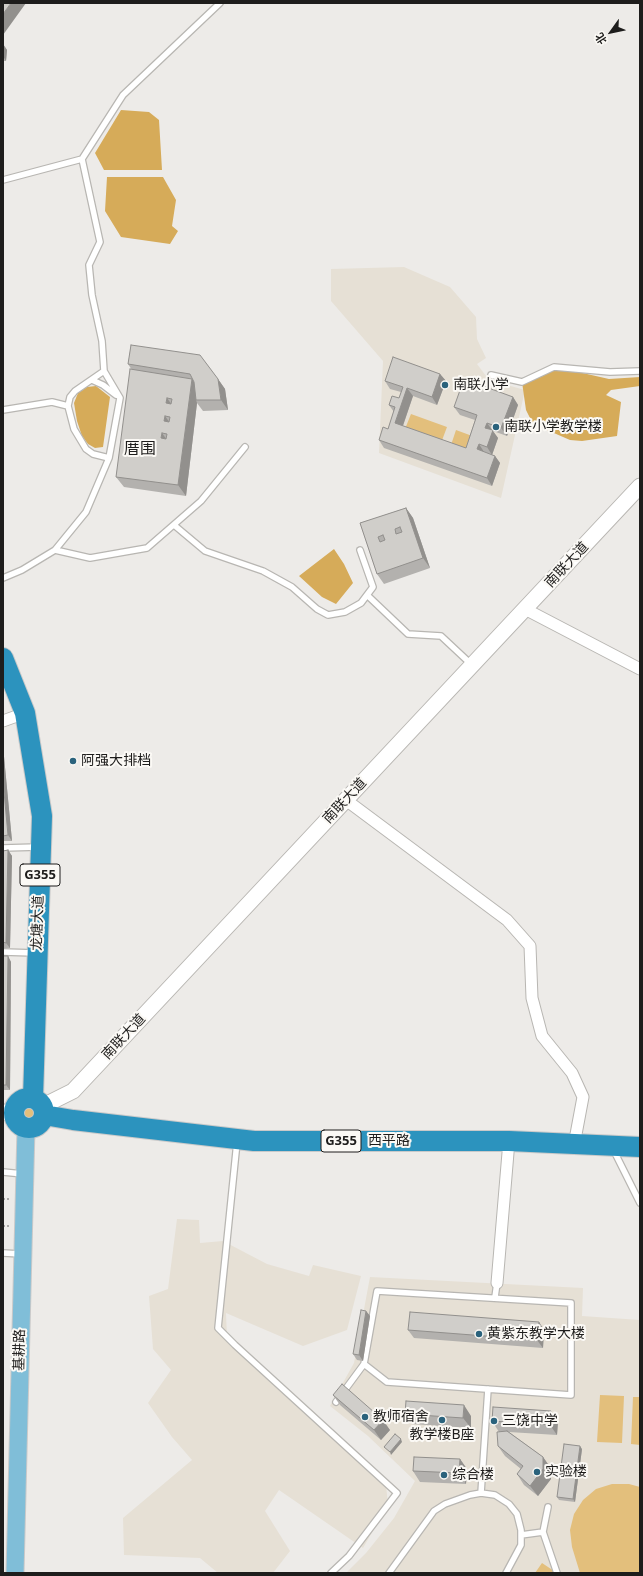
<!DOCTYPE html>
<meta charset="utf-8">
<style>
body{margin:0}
#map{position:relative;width:643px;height:1576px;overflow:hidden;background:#edebe8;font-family:"Noto Sans","Noto Sans SC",sans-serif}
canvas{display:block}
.frame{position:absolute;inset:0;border:4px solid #1e1d1c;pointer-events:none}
.north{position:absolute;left:591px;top:12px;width:40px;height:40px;-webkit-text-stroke:3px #fbf9f5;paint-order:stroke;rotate:237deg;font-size:11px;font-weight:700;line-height:16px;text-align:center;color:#1e1d1c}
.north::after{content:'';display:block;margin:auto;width:14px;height:18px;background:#1e1d1c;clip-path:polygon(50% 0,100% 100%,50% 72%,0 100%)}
</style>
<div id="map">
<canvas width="643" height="1576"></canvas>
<div class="frame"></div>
<div class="north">北</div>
</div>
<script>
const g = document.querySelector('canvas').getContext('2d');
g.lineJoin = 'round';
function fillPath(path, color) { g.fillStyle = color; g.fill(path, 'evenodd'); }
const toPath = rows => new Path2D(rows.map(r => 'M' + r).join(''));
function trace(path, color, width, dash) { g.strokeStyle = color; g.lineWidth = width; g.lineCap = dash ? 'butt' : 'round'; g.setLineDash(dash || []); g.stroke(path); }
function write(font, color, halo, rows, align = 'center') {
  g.font = font + ' "Noto Sans","Noto Sans SC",sans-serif'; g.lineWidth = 4; g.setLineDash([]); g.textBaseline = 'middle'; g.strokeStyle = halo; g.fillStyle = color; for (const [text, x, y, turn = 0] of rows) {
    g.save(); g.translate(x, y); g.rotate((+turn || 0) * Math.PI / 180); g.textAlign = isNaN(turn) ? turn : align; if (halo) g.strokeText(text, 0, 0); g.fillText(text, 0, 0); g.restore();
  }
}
fillPath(toPath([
 [404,267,450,287,476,317,477,339,486,358,477,364,489,380,525,390,501,498,379,453,383,361,331,301,331,269],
 [177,1219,199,1220,200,1243,223,1241,267,1264,309,1276,313,1265,361,1276,347,1330,303,1346,226,1313,227,1338,386,1485,388,1505,363,1548,279,1490,265,1511,290,1551,273,1573,218,1573,200,1558,124,1555,123,1518,192,1460,172,1437,148,1403,171,1370,153,1349,149,1296,168,1289],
 [370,1277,583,1288,582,1316,640,1320,640,1573,346,1573,366,1553,394,1518,415,1481,368,1436,330,1406,354,1363]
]), '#e6e0d5');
fillPath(toPath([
 [411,414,447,427,441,443,405,429],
 [456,430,475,437,470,452,451,445],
 [28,1102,37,1106,38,1120,31,1125,24,1124,18,1119,18,1108,24,1103],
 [600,1395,624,1396,622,1443,597,1442],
 [633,1397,640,1397,640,1445,631,1444],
 [612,1484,629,1484,640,1487,640,1573,580,1573,572,1547,570,1530,574,1514,583,1500,596,1489],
 [542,1563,557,1573,535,1573]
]), '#e3bf7c');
fillPath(toPath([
 [121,110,149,112,159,120,162,170,104,170,95,153],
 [107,177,163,177,176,200,172,226,178,231,170,244,121,237,105,211],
 [556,367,609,379,640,377,640,386,611,390,606,395,621,402,617,436,582,441,570,440,547,430,532,422,526,410,522,382],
 [96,386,110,397,103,447,95,448,88,444,82,436,77,421,74,403,78,393,87,387],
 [334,549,344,564,353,583,336,604,322,597,299,576]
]), '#d6ab59');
const lane = toPath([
 [3,180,82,159,123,95,220,3],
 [104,371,75,391,70,397,68,406,74,429,86,449,93,454,109,458],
 [491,375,522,382,554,367,610,372,640,371],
 [92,380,103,385,116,395],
 [3,410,52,402,68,406],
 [174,525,205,551,263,571,292,587,317,609,328,615,345,612,361,603,373,587,360,550],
 [55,550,90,558,147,548,201,501,245,447],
 [3,578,22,570,55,550,86,512,109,458,120,398,104,371,102,341,92,295,89,265,100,242,82,159],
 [367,595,408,634,441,636,472,665],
 [3,848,38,847],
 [3,952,35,953],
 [237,1142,218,1328,235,1345,397,1493,349,1556,331,1573],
 [613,1149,640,1203],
 [3,1172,23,1174],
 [3,1253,21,1254],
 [495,1297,497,1283],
 [336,1402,364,1364,377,1291,571,1303,571,1395,387,1382,364,1364],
 [481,1493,488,1389],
 [548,1507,543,1532,557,1573],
 [521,1535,543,1532],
 [389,1573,434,1511,445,1504,470,1495,481,1493,495,1495,509,1504,517,1514,521,1530,521,1545,506,1573]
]);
const street = toPath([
 [525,609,640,669],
 [3,721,25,713],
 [346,800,507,920,530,946,532,998,542,1036,572,1073,583,1097,574,1145],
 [497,1283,509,1141]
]);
const secondary = toPath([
 [43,1106,73,1091,640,486],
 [3,1112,14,1113]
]);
const primary = toPath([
 [15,1573,26,1128]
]);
const highway = toPath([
 [3,658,25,713,42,816,33,1098],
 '14 1113a15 15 0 1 1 30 0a15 15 0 1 1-30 0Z',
 [44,1115,73,1120,254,1141,509,1141,640,1147]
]);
trace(lane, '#b8b6b2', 8);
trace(street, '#b8b6b2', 13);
trace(secondary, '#b8b6b2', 17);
trace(primary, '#c9c9c9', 19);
trace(highway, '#c9c9c9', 22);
trace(toPath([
 [3,1199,10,1199],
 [3,1226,10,1226]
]), '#aaa8a6', 2, [2, 2]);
trace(lane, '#fff', 5.5);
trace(street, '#fff', 11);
trace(secondary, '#fff', 15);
trace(primary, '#80bed8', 17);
trace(highway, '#2c93be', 20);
fillPath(toPath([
 [3,44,7,50,6,61,3,61],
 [131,345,218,379,225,389,228,410,203,411,197,403,186,496,124,487,116,477,132,370,128,364],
 [440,374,446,381,437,405,413,396,403,426,466,448,475,420,460,415,454,407,513,397,518,405,507,436,493,431,498,438,492,455,495,456,500,463,492,486,384,448,379,440,388,429,394,412,389,405,399,398,401,392,390,389,385,381],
 [406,508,413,518,430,568,384,584,377,574,360,523],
 [3,746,12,841,3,841],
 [8,850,12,856,10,948,3,948,3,851],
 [3,956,8,956,11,962,10,1090,3,1090],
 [366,1311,370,1316,363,1361,357,1360,353,1354],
 [539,1322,544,1330,543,1348,414,1338,408,1330],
 [333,1395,390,1430,381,1440,340,1405],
 [405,1414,471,1416,471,1428,412,1424],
 [492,1421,558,1421,557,1435,509,1432,543,1457,550,1467,551,1479,538,1496,524,1485,517,1474,521,1469,505,1456,498,1446,499,1432],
 [582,1449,575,1502,559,1500,557,1497],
 [460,1459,467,1469,466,1484,420,1482,413,1471]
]), '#b3b1ae');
fillPath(toPath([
 [11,3,26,3,3,35,3,14],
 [3,44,7,50,6,61,3,56],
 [440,374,446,381,437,405,432,397],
 [192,379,199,389,196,400,197,403,186,496,178,485],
 [218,379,225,389,228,410,221,400],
 [407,388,413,396,401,431,395,423],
 [513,397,518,405,507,436,501,428],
 [167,398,174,408,166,403],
 [165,416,172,426,164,421],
 [487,423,498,438,492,455,487,447,485,428],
 [162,433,169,443,161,438],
 [479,444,484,452,477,449],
 [495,456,500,463,492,486,487,478],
 [406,508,413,518,430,568,423,558],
 [3,746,12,841,8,835,3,781],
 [8,850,12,856,10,948,6,943],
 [8,956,11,962,10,1090,6,1085],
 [366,1311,370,1316,363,1361,359,1355],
 [539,1322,544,1330,543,1348,537,1340],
 [464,1405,471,1416,471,1428,463,1418],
 [551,1411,558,1421,557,1435,550,1425],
 [383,1420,390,1430,381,1440,374,1430],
 [401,1439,402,1442,391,1455,390,1452],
 [580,1446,582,1449,575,1502,573,1499],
 [543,1457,550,1467,551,1479,538,1496,530,1486],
 [460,1459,467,1469,466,1484,459,1473]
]), '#92908d');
const building = toPath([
 [3,3,11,3,3,14,3,3],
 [131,345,200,355,218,379,221,400,196,400,194,382,190,374,128,364,131,345],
 [393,357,440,374,432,397,407,388,395,423,466,448,477,415,454,407,464,379,513,397,501,428,487,423,485,428,493,430,487,447,479,444,477,449,495,456,487,478,379,440,383,427,388,429,395,407,389,405,392,396,399,398,403,387,385,381,393,357],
 [130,369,192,379,178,485,116,477,130,369],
 [167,398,172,399,171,404,166,403,167,398],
 [165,416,170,417,169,422,164,421,165,416],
 [162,433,167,434,166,439,161,438,162,433],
 [406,508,423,558,377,574,360,523,406,508],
 [400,527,402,532,396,534,395,529,400,527],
 [383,535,385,540,380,542,378,537,383,535],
 [3,781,8,835,3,836,3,781],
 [8,850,6,943,3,942,3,851,8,850],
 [3,956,8,956,6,1085,3,1085,3,956],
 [361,1310,366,1311,359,1355,353,1354,361,1310],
 [410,1312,539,1322,537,1340,408,1330,410,1312],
 [342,1384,383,1420,374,1430,333,1395,342,1384],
 [406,1401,464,1405,463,1418,405,1414,406,1401],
 [493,1407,551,1411,550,1425,492,1421,493,1407],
 [507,1431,543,1457,543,1469,530,1486,517,1474,523,1466,498,1446,497,1432,507,1431],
 [395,1434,401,1439,390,1452,384,1447,395,1434],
 [564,1444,580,1446,573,1499,557,1497,564,1444],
 [414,1457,460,1459,459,1473,413,1471,414,1457]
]);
fillPath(building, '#d0ceca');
trace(building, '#92908d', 1);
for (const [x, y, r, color] of [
 [445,385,4,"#2a627c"],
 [496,427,4,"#2a627c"],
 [73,761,4,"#2a627c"],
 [479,1334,4,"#2a627c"],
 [365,1417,4,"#2a627c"],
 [442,1420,4,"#2a627c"],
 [494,1421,4,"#2a627c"],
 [537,1472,4,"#2a627c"],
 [444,1475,4,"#2a627c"]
]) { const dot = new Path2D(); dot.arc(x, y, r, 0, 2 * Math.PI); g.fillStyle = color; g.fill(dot); trace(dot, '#fbf9f5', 1.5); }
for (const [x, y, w] of [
 [40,875,40],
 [341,1141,40]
]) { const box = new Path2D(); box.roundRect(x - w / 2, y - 11, w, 22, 3); g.fillStyle = '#fbf9f5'; g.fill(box); trace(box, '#1e1d1c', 1); }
write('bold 13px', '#1e1d1c', null, [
 ["G355",40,875],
 ["G355",341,1141]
]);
write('14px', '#1e1d1c', '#fbf9f5', [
 ["南联小学",453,385],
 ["南联小学教学楼",504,427],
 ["阿强大排档",81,761],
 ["黄紫东教学大楼",487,1334],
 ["教师宿舍",373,1417],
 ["三饶中学",502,1421],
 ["教学楼B座",442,1435,"center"],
 ["实验楼",545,1472],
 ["综合楼",452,1475]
], 'left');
write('14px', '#1e1d1c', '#fbf9f5', [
 ["南联大道",567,565,-47],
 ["南联大道",345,801,-47],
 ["龙塘大道",38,923,-88],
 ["南联大道",124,1037,-47],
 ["西平路",389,1141],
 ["基耕路",20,1350,-89]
]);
write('16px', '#1e1d1c', '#fbf9f5', [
 ["厝围",140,449]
]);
</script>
